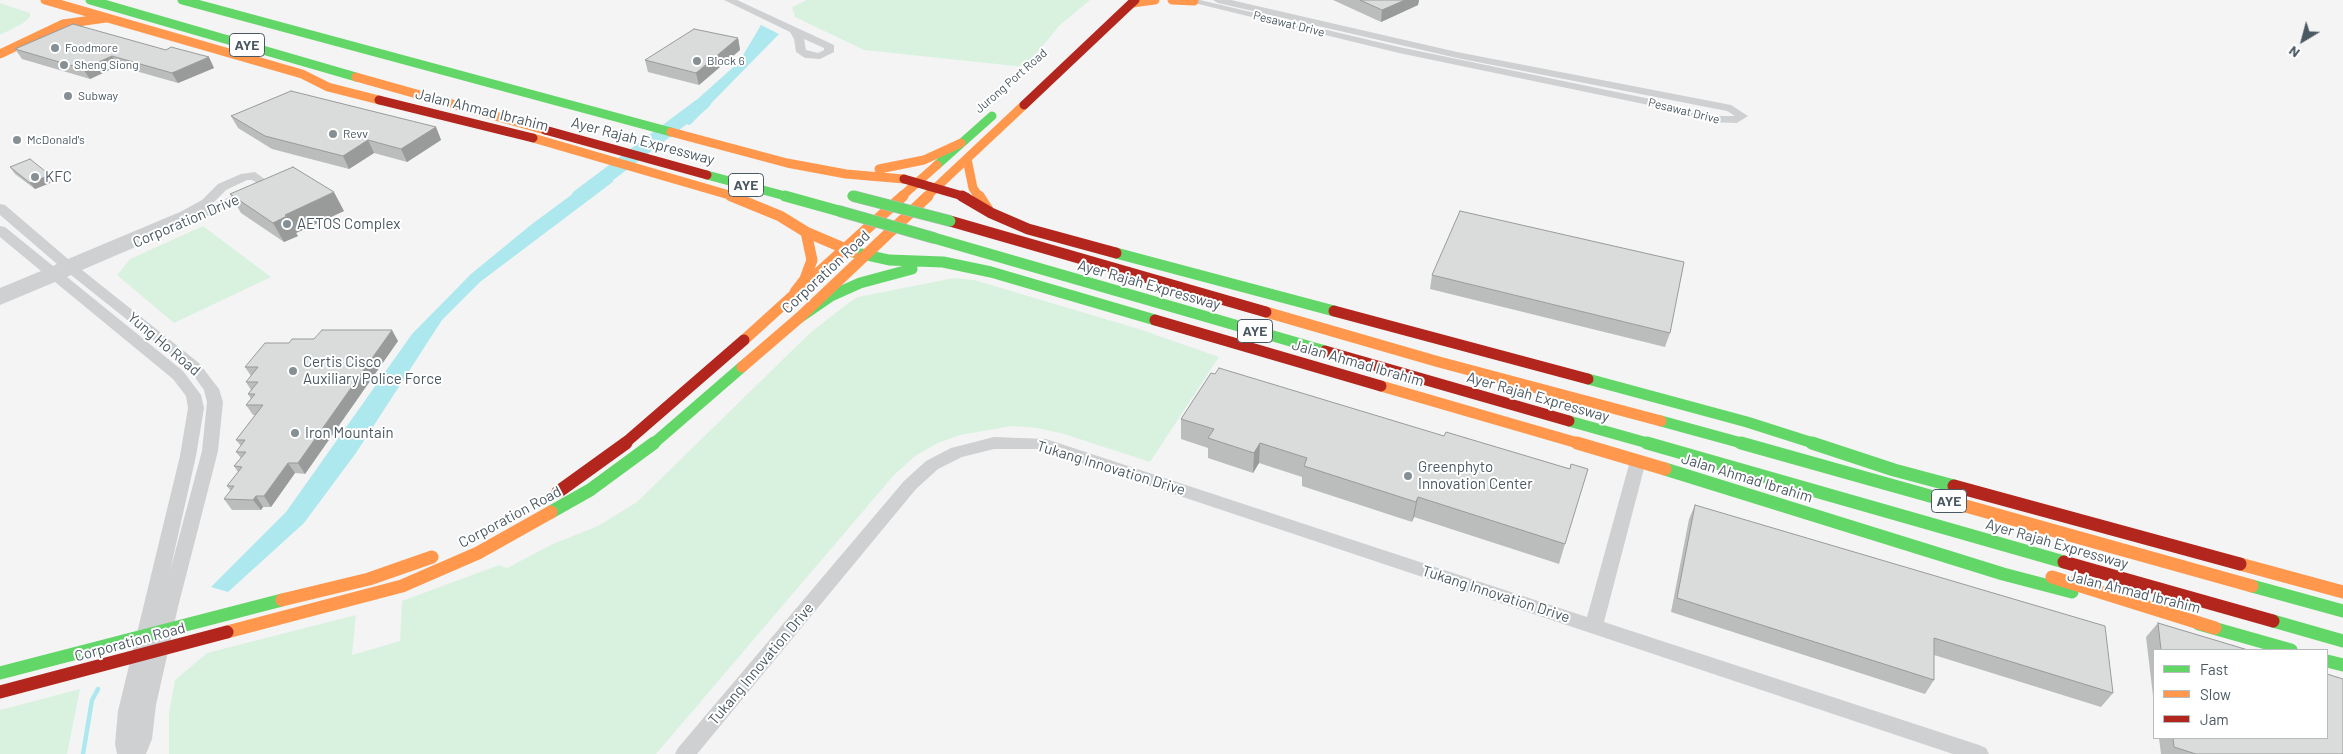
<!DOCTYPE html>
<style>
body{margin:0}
#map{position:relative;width:2343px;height:754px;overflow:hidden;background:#f4f4f4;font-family:Barlow,sans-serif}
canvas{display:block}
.legend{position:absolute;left:2153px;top:649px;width:175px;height:90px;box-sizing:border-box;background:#fff;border:1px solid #b7bcc0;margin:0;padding:6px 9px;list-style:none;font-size:15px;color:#4a5861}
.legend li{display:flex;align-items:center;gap:10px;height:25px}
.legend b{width:25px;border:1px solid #b7bcc0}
.north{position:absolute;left:2278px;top:15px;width:50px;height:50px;-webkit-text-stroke:4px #fff;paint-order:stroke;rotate:217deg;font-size:14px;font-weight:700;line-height:20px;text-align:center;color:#4a5861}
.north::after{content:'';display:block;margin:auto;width:18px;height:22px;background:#4a5861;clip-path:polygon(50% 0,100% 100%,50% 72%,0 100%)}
</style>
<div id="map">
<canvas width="2343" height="754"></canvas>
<ul class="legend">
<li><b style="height:6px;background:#63d668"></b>Fast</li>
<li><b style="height:6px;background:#ff974d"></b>Slow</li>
<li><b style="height:6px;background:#b3261e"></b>Jam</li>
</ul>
<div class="north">N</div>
</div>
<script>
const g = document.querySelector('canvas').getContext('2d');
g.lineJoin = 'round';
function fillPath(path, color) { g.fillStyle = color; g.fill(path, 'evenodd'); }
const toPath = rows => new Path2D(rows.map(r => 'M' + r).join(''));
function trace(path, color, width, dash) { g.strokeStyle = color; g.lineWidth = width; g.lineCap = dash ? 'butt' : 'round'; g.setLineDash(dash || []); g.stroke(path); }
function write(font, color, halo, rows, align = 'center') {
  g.font = font + ' Barlow,sans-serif'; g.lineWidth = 4; g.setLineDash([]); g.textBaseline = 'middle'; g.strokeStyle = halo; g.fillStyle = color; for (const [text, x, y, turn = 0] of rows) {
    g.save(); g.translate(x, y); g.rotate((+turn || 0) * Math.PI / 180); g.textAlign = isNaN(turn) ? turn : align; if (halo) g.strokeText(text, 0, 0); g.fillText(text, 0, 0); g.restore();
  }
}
fillPath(toPath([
 [807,0,1090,0,1060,25,1025,67,864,50,795,17,792,7],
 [0,3,30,13,30,17,22,24,0,35],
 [203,226,271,277,174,323,117,275,130,259],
 [954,278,974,280,1139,329,1219,357,1150,462,1064,434,1037,428,1012,426,960,435,938,443,915,456,894,475,656,754,169,754,169,713,175,680,207,653,356,615,352,655,400,641,402,601,499,565,507,568,553,544,598,526,637,502,811,332,850,302,858,297],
 [80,689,67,754,0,754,0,710]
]), '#d9f2e0');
fillPath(toPath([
 [761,25,779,34,690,125,673,121,739,62],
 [597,176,614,181,480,282,442,320,356,453,304,523,228,592,211,587,286,512,412,334,471,274,532,224]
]), '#aee8ef');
trace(toPath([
 [83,754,92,700,98,689]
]), '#aee8ef', 4.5);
fillPath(toPath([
 [702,99,708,100,711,104,708,108,587,200,573,200,571,196,573,192,696,100,702,99]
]), '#aee8ef');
fillPath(toPath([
 [724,0,737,0,834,45,834,52,820,59,805,58,796,52,794,39,790,32,724,0],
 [804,39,824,48,824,50,818,53,806,50,804,39],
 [1182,0,1200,0,1399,47,1660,101,1710,116,1735,116,1727,111,1457,58,1218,3,1213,0,1231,0,1457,52,1731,105,1748,116,1737,123,1709,122,1658,107,1399,53,1182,0],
 [255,172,270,183,261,193,82,270,199,363,219,389,223,402,218,451,178,607,156,705,152,739,146,754,117,754,115,744,118,711,180,456,188,408,186,396,173,379,55,282,0,305,0,288,41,271,0,237,0,226,5,227,53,266,57,264,0,215,0,204,5,205,68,259,180,212,202,200,218,184,241,174,255,172],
 [247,180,252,180,257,183,253,187,211,205,226,190,247,180],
 [71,275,189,369,204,390,207,402,202,451,170,571,196,456,204,408,201,395,183,371,67,277,71,275],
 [994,437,1046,439,1587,617,1630,461,1632,457,1644,457,1646,461,1604,622,1979,745,1986,748,1989,754,1953,754,1039,449,994,449,962,457,938,469,916,489,697,754,675,754,678,748,904,481,926,461,951,448,994,437]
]), '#ced0d2');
trace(toPath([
 [90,0,356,77],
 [182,0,671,132],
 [937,165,992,116],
 [707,175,789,197]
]), '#63d668', 9);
trace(toPath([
 [785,196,839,211],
 [934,238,1325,351],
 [853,252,889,260,943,262,991,272,1155,320],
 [1116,253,1334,311],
 [799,318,831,296,860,283,912,269],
 [1588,379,1747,422,1816,444],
 [1569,421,1651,444],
 [1661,421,1745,444],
 [653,444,742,367]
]), '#63d668', 11);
trace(toPath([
 [1647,443,2064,562],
 [1741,443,1937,498],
 [1812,443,1894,470,1954,486],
 [1665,469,2003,574,2072,592],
 [551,512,590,490,654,443],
 [2252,586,2343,611],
 [2273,621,2343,641],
 [2199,624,2291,650],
 [2327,661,2343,665],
 [0,673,282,600]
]), '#63d668', 13);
trace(toPath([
 [45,0,302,74,328,87,379,100],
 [1172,0,1194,1],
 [1132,3,1155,0],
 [0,54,63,24,106,18],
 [356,77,545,130],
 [671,132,787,163,846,174,904,179],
 [533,138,736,197],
 [967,159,973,188,979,197],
 [879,169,924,160,961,143],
 [901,197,937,165],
 [926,197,1024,105]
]), '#ff974d', 9);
trace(toPath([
 [731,196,780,216,806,232,853,252],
 [979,196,988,210],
 [795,292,805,279,812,260,806,232],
 [1266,312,1439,362,1661,421],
 [744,340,903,196],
 [742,367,799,318,928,196],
 [1381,386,1581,444]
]), '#ff974d', 11);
trace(toPath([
 [1577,443,1665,469],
 [1937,498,2252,586],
 [2240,564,2343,592],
 [2052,577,2215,628],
 [282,600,369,579,432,557],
 [227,632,402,586,478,553,551,512]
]), '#ff974d', 13);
trace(toPath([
 [379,100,533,138],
 [1024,105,1135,0],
 [545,130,707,175],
 [904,179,966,197]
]), '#b3261e', 9);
trace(toPath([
 [962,196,991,213,1028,229,1116,253],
 [950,221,1266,312],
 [1334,311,1588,379],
 [1155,320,1381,386],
 [1325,351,1569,421],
 [624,444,744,340]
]), '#b3261e', 11);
trace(toPath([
 [1954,486,2240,564],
 [558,492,626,443],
 [2064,562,2273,621],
 [0,692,227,632]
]), '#b3261e', 13);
const fastBridgeFar1 = toPath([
 [852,196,858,197]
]);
const fastBridge = toPath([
 [853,196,950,221],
 [839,211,934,238]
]);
trace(fastBridgeFar1, '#b9bfc2', 10, []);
trace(fastBridge, '#b9bfc2', 12, []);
trace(fastBridgeFar1, '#63d668', 9);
trace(fastBridge, '#63d668', 11);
fillPath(toPath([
 [1333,0,1419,0,1418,5,1381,22],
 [73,24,214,68,178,83,118,66,90,79,22,59,15,49],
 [738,38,740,50,699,85,648,72,645,60],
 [231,116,436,127,441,140,407,162,374,153,349,169,272,149,238,128],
 [10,167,55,181,35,189,15,174],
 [230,194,344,211,296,233,298,236,284,242,241,213],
 [1432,275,1670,333,1665,347,1430,289],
 [398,341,305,474,295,473,271,507,263,507,261,510,232,510,224,499,231,491,227,486,238,472,234,466,241,458,236,452,241,446,236,440,255,415,253,415,246,405,251,399,248,394,251,390,246,382,251,376,245,367,289,343],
 [1211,373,1565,544,1559,564,1414,517,1412,522,1302,486,1302,477,1259,463,1253,473,1208,458,1208,448,1181,439,1181,419],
 [1695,505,2113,693,2101,707,1934,655,1934,680,1925,694,1671,612,1689,519],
 [2158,623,2248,650,2154,650,2154,704,2146,637],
 [2159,738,2327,738,2343,754,2161,754]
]), '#bbbdbd');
fillPath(toPath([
 [1405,0,1419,0,1418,5,1381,22,1382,10],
 [738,38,740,50,699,85,696,73],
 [112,56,118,66,90,79,83,69],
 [209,57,214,68,178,83,172,73],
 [436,127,441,140,407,162,401,149],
 [368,140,374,153,349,169,343,156],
 [50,175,55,181,35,189,30,183],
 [334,192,344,211,296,233,298,236,284,242,273,223,285,215],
 [392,330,398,341,305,474,298,463],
 [1260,443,1259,463,1253,473,1254,453],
 [288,463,295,473,271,507,264,496],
 [256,496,263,507,261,510,253,500],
 [1418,497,1414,517,1412,522,1416,502]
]), '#999a9a');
const building = toPath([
 [1360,0,1405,0,1382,10,1360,0],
 [73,24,166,50,171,47,209,57,172,73,112,56,83,69,15,49,73,24],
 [694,29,738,38,696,73,645,60,694,29],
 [291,91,436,127,401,149,368,140,343,156,265,136,231,116,291,91],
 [30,159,50,175,30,183,10,167,30,159],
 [293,167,334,192,285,215,287,216,273,223,230,194,293,167],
 [1460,211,1684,262,1670,333,1432,275,1460,211],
 [322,330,392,330,298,463,288,463,264,496,256,496,253,500,224,499,234,486,227,486,242,467,234,466,246,452,236,452,245,440,236,440,263,405,246,405,255,394,248,394,258,382,246,382,258,367,245,367,265,343,289,343,292,339,314,339,322,330],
 [1219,368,1444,436,1446,432,1570,469,1571,464,1588,469,1565,544,1418,497,1416,502,1304,466,1307,458,1260,443,1254,453,1208,438,1214,429,1181,419,1211,373,1215,374,1219,368],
 [1695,505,2105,626,2113,693,1934,638,1934,680,1677,598,1695,505],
 [2158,623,2248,650,2161,650,2158,623],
 [2327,674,2343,679,2343,754,2196,754,2174,747,2173,738,2327,738,2327,674]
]);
fillPath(building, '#dadcdc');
trace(building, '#999a9a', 1);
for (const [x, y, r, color] of [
 [55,48,5,"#868f94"],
 [697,61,5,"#868f94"],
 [64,65,5,"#868f94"],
 [68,96,5,"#868f94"],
 [333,134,5,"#868f94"],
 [17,140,5,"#868f94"],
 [35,177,5,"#868f94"],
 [287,224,5,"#868f94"],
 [293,371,5,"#868f94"],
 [295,433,5,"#868f94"],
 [1408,476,5,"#868f94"]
]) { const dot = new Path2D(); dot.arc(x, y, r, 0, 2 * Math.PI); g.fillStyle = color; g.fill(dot); trace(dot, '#fff', 2); }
write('12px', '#4a5861', '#fff', [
 ["Pesawat Drive",1289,24,14],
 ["Jurong Port Road",1011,81,-41],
 ["Pesawat Drive",1684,111,14]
]);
write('12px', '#4a5861', '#fff', [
 ["Foodmore",65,48],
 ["Block 6",707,61],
 ["Sheng Siong",74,65],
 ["Subway",78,96],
 ["Revv",343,134],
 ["McDonald's",27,140]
], 'left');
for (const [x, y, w] of [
 [247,45,35],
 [746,185,35],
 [1255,331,35],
 [1949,501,35]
]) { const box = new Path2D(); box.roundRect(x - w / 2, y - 11.5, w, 23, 4); g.fillStyle = '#fff'; g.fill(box); trace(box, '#4a5861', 1); }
write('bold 14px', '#4a5861', null, [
 ["AYE",247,45],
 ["AYE",746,185],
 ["AYE",1255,331],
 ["AYE",1949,501]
]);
write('15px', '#4a5861', '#fff', [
 ["Jalan Ahmad Ibrahim",482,110,14],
 ["Ayer Rajah Expressway",643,141,15],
 ["Corporation Drive",186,221,-23],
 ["Corporation Road",826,272,-43],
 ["Ayer Rajah Expressway",1149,285,16],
 ["Yung Ho Road",164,344,40],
 ["Jalan Ahmad Ibrahim",1358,363,16],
 ["Ayer Rajah Expressway",1538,397,16],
 ["Tukang Innovation Drive",1111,468,17],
 ["Jalan Ahmad Ibrahim",1747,478,17],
 ["Corporation Road",510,517,-28],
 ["Ayer Rajah Expressway",2057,544,16],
 ["Jalan Ahmad Ibrahim",2134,592,14],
 ["Tukang Innovation Drive",1496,594,18],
 ["Corporation Road",130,642,-15],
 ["Tukang Innovation Drive",761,664,-50]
]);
write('15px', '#4a5861', '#fff', [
 ["KFC",45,177],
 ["AETOS Complex",297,224],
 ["Certis Cisco",303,362],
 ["Auxiliary Police Force",303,379],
 ["Iron Mountain",305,433],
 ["Greenphyto",1418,467],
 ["Innovation Center",1418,484]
], 'left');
</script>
